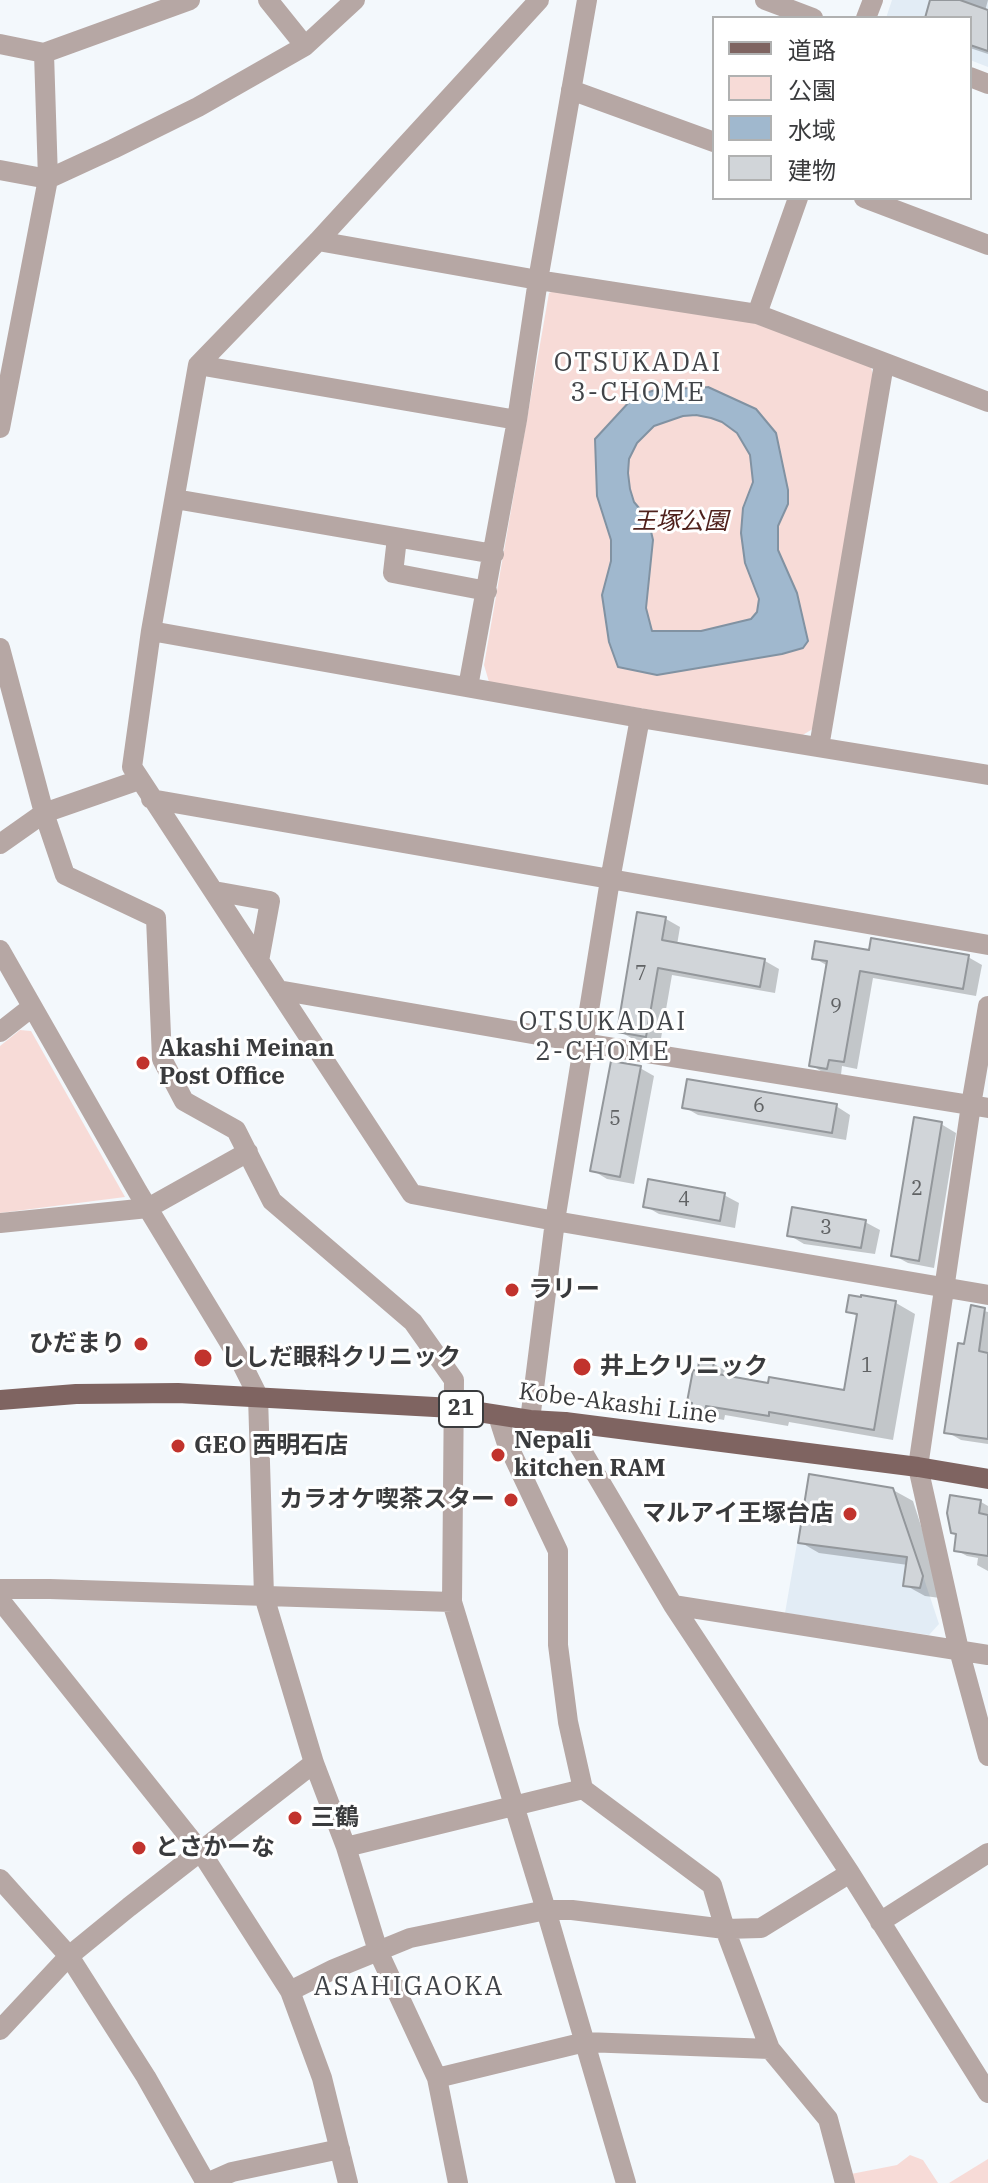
<!DOCTYPE html>
<meta charset="utf-8">
<style>
body{margin:0}
#map{position:relative;width:988px;height:2183px;overflow:hidden;background:#f3f8fc;font-family:"IBM Plex Serif","Noto Sans JP",serif}
canvas{display:block}
.legend{position:absolute;left:712px;top:16px;width:260px;height:184px;box-sizing:border-box;background:#fff;border:2px solid #b0b1b1;margin:0;padding:10px 14px;list-style:none;font-size:24px;color:#3a3b3d}
.legend li{display:flex;align-items:center;gap:16px;height:40px}
.legend b{width:40px;border:2px solid #b0b1b1}
</style>
<div id="map">
<canvas width="988" height="2183"></canvas>
<ul class="legend">
<li><b style="height:10px;background:#7f6461"></b>道路</li>
<li><b style="height:22px;background:#f7dbd7"></b>公園</li>
<li><b style="height:22px;background:#a0b8ce"></b>水域</li>
<li><b style="height:22px;background:#d1d5d9"></b>建物</li>
</ul>
</div>
<script>
const g = document.querySelector('canvas').getContext('2d');
g.lineJoin = 'round';
function fillPath(path, color) { g.fillStyle = color; g.fill(path, 'evenodd'); }
const toPath = rows => new Path2D(rows.map(r => 'M' + r).join(''));
function trace(path, color, width, dash) { g.strokeStyle = color; g.lineWidth = width; g.lineCap = dash ? 'butt' : 'round'; g.setLineDash(dash || []); g.stroke(path); }
function write(font, color, halo, rows, align = 'center') {
  g.font = font + ' "IBM Plex Serif","Noto Sans JP",serif'; g.lineWidth = 6; g.setLineDash([]); g.textBaseline = 'middle'; g.strokeStyle = halo; g.fillStyle = color; for (const [text, x, y, turn = 0] of rows) {
    g.save(); g.translate(x, y); g.rotate((+turn || 0) * Math.PI / 180); g.textAlign = isNaN(turn) ? turn : align; if (halo) g.strokeText(text, 0, 0); g.fillText(text, 0, 0); g.restore();
  }
}
fillPath(toPath([
 [892,0,988,0,988,67,970,60,970,18,886,18],
 [809,1474,894,1488,939,1624,929,1635,785,1613]
]), '#e2ecf5');
fillPath(toPath([
 [560,288,750,322,869,361,874,378,816,727,801,736,489,682,484,665,549,293],
 [20,1030,31,1031,125,1197,0,1213,0,1046],
 [910,2155,923,2160,938,2183,855,2183,851,2174,897,2165],
 [988,2159,988,2183,949,2183]
]), '#f7dbd7');
const water = toPath([
 [708,387,756,409,776,433,788,490,788,504,778,526,778,550,797,593,808,641,803,648,782,654,657,675,618,667,609,642,602,595,611,561,611,540,597,496,595,439,631,400,640,395,655,390,708,387],
 [696,415,711,418,722,422,737,433,750,455,753,482,743,508,741,533,745,563,759,599,757,612,751,619,701,631,652,631,646,608,653,540,650,527,644,514,634,502,630,489,628,473,629,459,637,443,654,426,683,416,696,415]
]);
fillPath(water, '#a0b8ce');
trace(water, '#8192a2', 2);
fillPath(toPath([
 [932,0,988,0,985,11,988,12,988,54,970,48,970,18],
 [639,914,666,919,680,927,677,945,765,961,779,969,775,993,672,975,660,1044,633,1039,619,1031],
 [870,953,968,957,982,965,976,996,873,978,857,1069,842,1066,841,1075,824,1073,811,1065,828,966,814,958],
 [640,1068,654,1076,634,1184,607,1179,592,1170],
 [836,1106,850,1115,846,1140,698,1115,684,1107],
 [941,1124,956,1133,934,1268,908,1263,893,1255],
 [724,1195,739,1203,735,1228,659,1214,645,1206],
 [865,1222,880,1230,875,1254,804,1244,789,1235],
 [896,1303,915,1314,893,1440,789,1422,788,1426,725,1415,724,1420,713,1418,694,1407,699,1373,714,1364,733,1375,732,1379,769,1385,846,1392,859,1317,848,1311],
 [972,1308,988,1312,988,1444,961,1440,947,1432],
 [893,1490,913,1501,941,1588,940,1598,925,1596,905,1585,908,1565,819,1553,800,1542],
 [981,1502,988,1506,988,1571,977,1565,978,1558,967,1556,956,1550]
]), '#0003');
const building = toPath([
 [930,0,960,0,988,10,988,51,970,45,970,18,925,18,930,0],
 [637,912,666,917,662,940,765,959,760,987,658,968,646,1037,617,1032,637,912],
 [871,938,969,955,963,989,860,971,844,1062,829,1060,827,1069,809,1066,827,961,812,959,815,941,869,950,871,938],
 [611,1061,641,1066,620,1177,590,1171,611,1061],
 [687,1079,837,1104,832,1133,682,1108,687,1079],
 [914,1117,942,1122,919,1261,891,1256,914,1117],
 [648,1179,725,1193,720,1221,643,1207,648,1179],
 [792,1207,866,1220,861,1248,787,1236,792,1207],
 [849,1295,861,1297,861,1295,896,1301,874,1430,769,1412,769,1416,706,1406,705,1411,691,1408,692,1403,687,1402,693,1370,698,1371,699,1360,714,1362,712,1373,768,1383,769,1377,844,1390,857,1314,846,1312,849,1295],
 [971,1305,985,1308,979,1351,988,1353,988,1439,944,1433,958,1343,964,1344,971,1305],
 [809,1474,893,1488,923,1576,920,1588,903,1586,907,1557,798,1543,809,1474],
 [950,1495,981,1500,979,1513,988,1515,988,1556,954,1551,956,1534,951,1533,947,1513,950,1495]
]);
fillPath(building, '#d1d5d9');
trace(building, '#93979b', 2);
trace(toPath([
 [268,0,305,46],
 [539,0,318,241,198,365,151,631,132,767,412,1194,555,1221,988,1295],
 [765,0,813,18],
 [866,18,873,0],
 [0,44,44,53,190,0],
 [970,77,988,84],
 [571,90,714,142],
 [0,170,48,179,113,149,198,107,305,46,355,0],
 [864,198,988,245],
 [318,241,538,280,757,314,988,402],
 [757,314,798,198],
 [198,365,517,420],
 [0,428,48,179,44,53],
 [175,499,494,554],
 [397,538,393,573,487,591],
 [151,631,640,718,988,775],
 [0,648,44,813,65,875,156,918,162,1059,184,1101,236,1130,272,1201,413,1322,454,1380,452,1602,546,1910,626,2183],
 [468,687,517,420,538,280,587,0],
 [819,747,884,364],
 [151,799,988,945],
 [0,844,44,813,139,780],
 [214,891,270,901,259,961],
 [0,950,138,1192,240,1360,258,1396,264,1596,314,1763,346,1847,378,1951,437,2078,458,2183],
 [278,990,584,1043,988,1108],
 [988,1006,971,1105,918,1467,959,1650,988,1756],
 [0,1032,32,1007],
 [0,1223,148,1208,248,1152],
 [498,1416,506,1441,558,1551,558,1645,568,1722,583,1789,712,1885,725,1929,770,2049,828,2119,845,2183],
 [530,1420,555,1221,610,880,640,718],
 [565,1422,673,1605,850,1873,988,2093],
 [0,1589,50,1589,452,1602],
 [0,1600,201,1852,290,1991,322,2078,348,2183],
 [673,1605,988,1655],
 [346,1847,583,1789],
 [0,1879,69,1956,146,2077,206,2183],
 [880,1922,988,1853],
 [290,1991,334,1969,410,1938,546,1910,572,1910,725,1929,761,1928,850,1873],
 [0,2030,69,1956,129,1907,314,1763],
 [437,2078,585,2042,770,2049],
 [207,2183,232,2172,340,2149]
]), '#b6a7a4', 20);
trace(toPath([
 [0,1400,76,1394,178,1393,453,1408,530,1420,565,1422,918,1467,988,1479]
]), '#7f6461', 20);
for (const [x, y, r, color] of [
 [143,1063,8,"#c1332d"],
 [512,1290,8,"#c1332d"],
 [141,1344,8,"#c1332d"],
 [203,1358,10,"#c1332d"],
 [582,1367,10,"#c1332d"],
 [178,1446,8,"#c1332d"],
 [498,1455,8,"#c1332d"],
 [511,1500,8,"#c1332d"],
 [850,1514,8,"#c1332d"],
 [295,1818,8,"#c1332d"],
 [139,1848,8,"#c1332d"]
]) { const dot = new Path2D(); dot.arc(x, y, r, 0, 2 * Math.PI); g.fillStyle = color; g.fill(dot); trace(dot, '#fff', 3); }
write('20px', '#606264', null, [
 ["7",641,974],
 ["9",836,1007],
 ["6",759,1106],
 ["5",615,1119],
 ["2",917,1189],
 ["4",684,1200],
 ["3",826,1228],
 ["1",867,1366]
]);
for (const [x, y, w] of [
 [461,1409,44]
]) { const box = new Path2D(); box.roundRect(x - w / 2, y - 18, w, 36, 6); g.fillStyle = '#fff'; g.fill(box); trace(box, '#3a3b3d', 2); }
write('bold 22px', '#3a3b3d', null, [
 ["21",461,1409]
]);
write('italic 24px', '#4f211c', '#fff', [
 ["王塚公園",680,522]
]);
write('bold 24px', '#3a3b3d', '#fff', [
 ["Akashi Meinan",159,1049],
 ["Post Office",159,1077],
 ["ラリー",528,1290],
 ["ひだまり",125,1344,"right"],
 ["ししだ眼科クリニック",221,1358],
 ["井上クリニック",600,1367],
 ["Nepali",514,1441],
 ["kitchen RAM",514,1469],
 ["GEO 西明石店",194,1446],
 ["カラオケ喫茶スター",495,1500,"right"],
 ["マルアイ王塚台店",834,1514,"right"],
 ["三鶴",311,1818],
 ["とさかーな",155,1848]
], 'left');
write('24px', '#3a3b3d', '#fff', [
 ["Kobe-Akashi Line",618,1404,7]
]);
g.letterSpacing = '2px';
write('26px', '#414448', '#fff', [
 ["OTSUKADAI",638,363],
 ["3-CHOME",638,393],
 ["OTSUKADAI",603,1022],
 ["2-CHOME",603,1052],
 ["ASAHIGAOKA",409,1987]
]);
g.letterSpacing = '0px';
</script>
